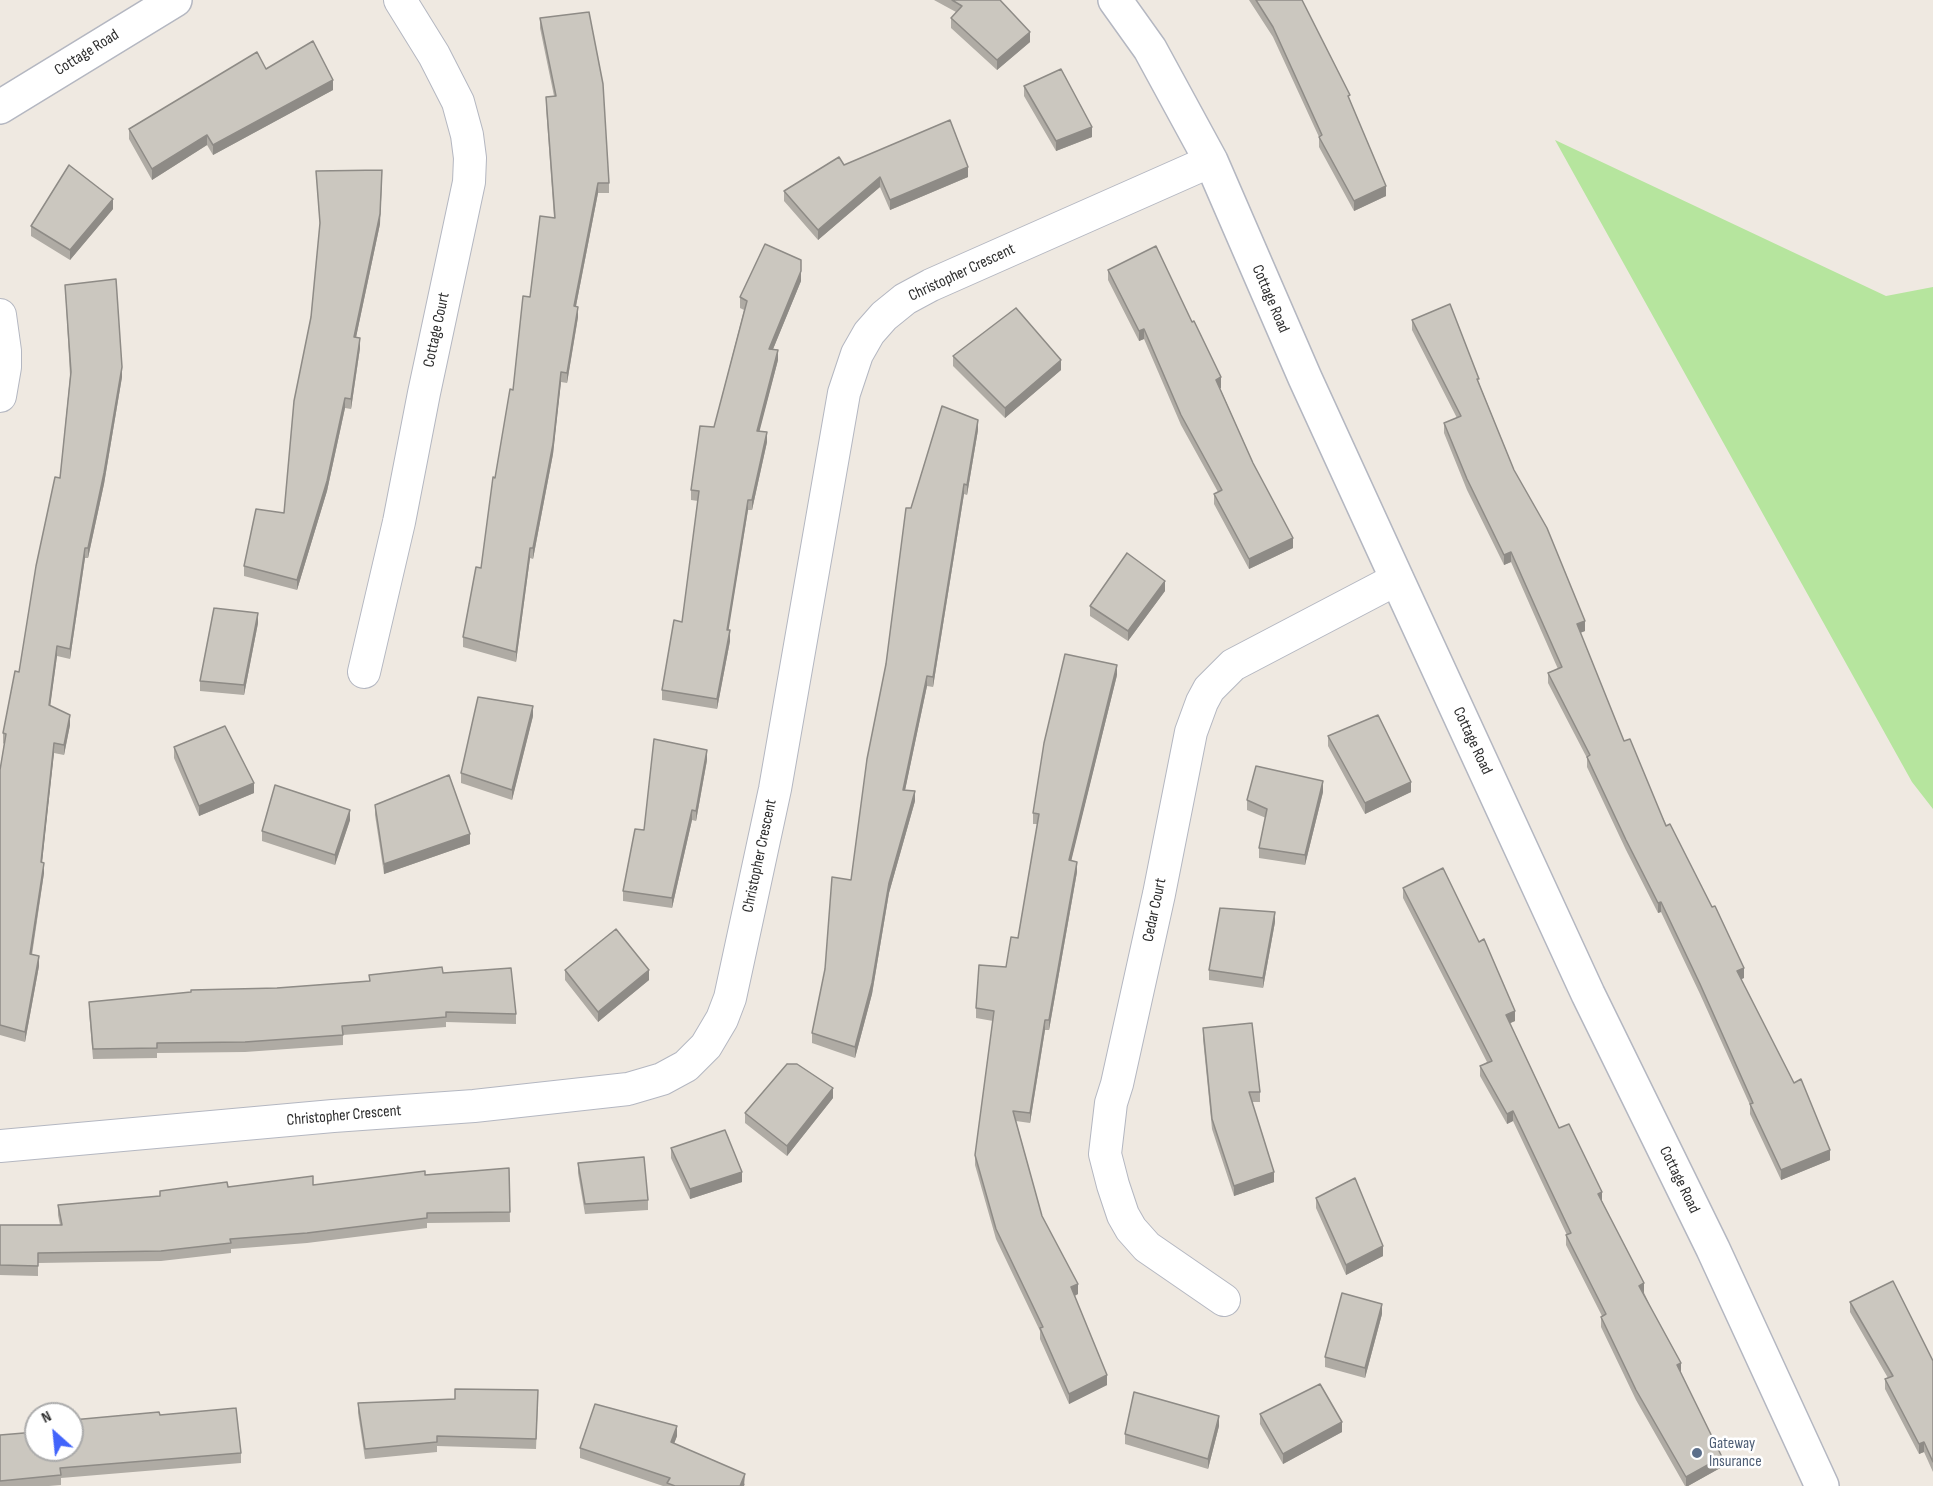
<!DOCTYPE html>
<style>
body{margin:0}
#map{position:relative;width:1933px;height:1486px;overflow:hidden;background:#efe9e1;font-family:"Sofia Sans Condensed",sans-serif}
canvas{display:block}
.north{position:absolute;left:24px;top:1402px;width:60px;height:60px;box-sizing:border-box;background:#fff;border:2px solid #ababab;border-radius:50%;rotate:333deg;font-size:16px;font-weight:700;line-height:24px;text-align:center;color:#2e2e2e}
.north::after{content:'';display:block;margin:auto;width:21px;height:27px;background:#4264fb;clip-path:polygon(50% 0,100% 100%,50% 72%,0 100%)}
</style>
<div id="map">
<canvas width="1933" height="1486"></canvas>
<div class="north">N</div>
</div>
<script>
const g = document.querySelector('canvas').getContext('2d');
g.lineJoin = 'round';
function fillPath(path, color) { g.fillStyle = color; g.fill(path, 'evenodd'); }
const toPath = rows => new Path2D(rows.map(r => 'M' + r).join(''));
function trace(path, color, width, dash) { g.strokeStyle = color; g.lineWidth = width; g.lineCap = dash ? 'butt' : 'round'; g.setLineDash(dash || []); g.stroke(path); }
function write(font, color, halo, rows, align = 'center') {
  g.font = font + ' "Sofia Sans Condensed",sans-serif'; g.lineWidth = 5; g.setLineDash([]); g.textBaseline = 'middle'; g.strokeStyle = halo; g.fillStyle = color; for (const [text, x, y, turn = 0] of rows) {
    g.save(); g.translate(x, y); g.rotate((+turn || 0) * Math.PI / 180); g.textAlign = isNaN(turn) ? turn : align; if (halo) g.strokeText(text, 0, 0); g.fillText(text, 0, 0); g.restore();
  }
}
fillPath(toPath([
 [1555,140,1886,296,1933,287,1933,809,1912,782]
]), '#b6e59e');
const minor = toPath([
 [0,315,5,351,5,367,0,396],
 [364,672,399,522,424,393,469,182,470,158,467,135,458,102,434,55,400,0],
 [0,1146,333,1116,474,1106,628,1089,662,1079,686,1066,706,1046,722,1019,730,998,775,789,844,393,857,354,869,333,884,316,905,299,931,285,1211,161],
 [1224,1300,1147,1247,1131,1229,1123,1215,1113,1185,1105,1154,1111,1103,1117,1084,1159,894,1191,732,1202,702,1209,689,1233,665,1397,579]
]);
const tertiary = toPath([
 [1115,0,1150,49,1211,161,1305,378,1397,579,1588,994,1713,1249,1822,1486]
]);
const secondary = toPath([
 [0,107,175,0]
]);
trace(minor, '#b4b7c1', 34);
trace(tertiary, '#b4b7c1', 36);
trace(secondary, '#b4b7c1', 36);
trace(minor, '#fff', 32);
trace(tertiary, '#fff', 33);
trace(secondary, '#fff', 33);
fillPath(toPath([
 [934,0,1000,0,1030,42,997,70,951,28,951,18,956,12],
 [1249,0,1302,0,1350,100,1386,196,1354,211,1319,147,1319,137,1273,37],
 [540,18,609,183,609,193,598,193,576,306,578,317,567,383,561,382,553,454,533,559,530,558,516,662,463,647,463,637,481,568,495,478,513,390,530,297,554,218,546,107,546,97,554,96,540,28],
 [1024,86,1092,137,1056,151,1024,96],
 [333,90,213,155,207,145,152,180,129,139,129,129],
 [844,165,968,177,890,210,880,187,818,240,784,201,784,191],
 [316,171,380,224,356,337,360,348,351,409,345,408,327,491,297,590,244,576,244,566,284,513,311,317,320,227],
 [113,209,70,260,31,236,31,226],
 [1108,270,1221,388,1220,388,1253,463,1293,548,1249,569,1214,504,1214,494,1218,492,1181,425,1144,339,1139,341,1108,280],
 [801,281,773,349,778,360,759,431,767,442,752,510,748,510,728,630,730,641,717,709,662,700,662,690,682,622,698,501,691,500,691,490,714,427,744,310,740,308,740,297],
 [65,285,122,377,104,484,88,558,85,558,70,659,57,656,50,706,70,725,64,755,54,753,42,862,44,873,32,955,39,966,25,1042,0,1035,0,770,4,744,3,743,3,733,19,672,60,478,70,376],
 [1412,320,1479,383,1514,470,1585,631,1580,633,1624,741,1744,978,1741,979,1830,1160,1781,1180,1750,1114,1750,1105,1700,994,1661,912,1658,913,1626,850,1587,767,1587,758,1548,683,1548,673,1558,669,1511,562,1504,565,1467,490,1444,433,1444,423,1457,418,1412,330],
 [953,356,1061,370,1005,418,953,366],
 [978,430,967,495,964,494,933,687,927,686,905,790,915,801,889,893,872,994,855,1058,812,1043,812,1033,851,880,911,508],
 [1165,591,1128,641,1090,616,1090,606],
 [258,623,244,695,200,691,200,681],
 [1117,675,1071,860,1077,872,1049,1030,1045,1030,1030,1123,1016,1121,1042,1216,1078,1294,1075,1296,1107,1385,1069,1404,1040,1339,1040,1331,996,1239,975,1165,975,1155,993,1021,976,1018,976,1008,1006,967,1018,938,1038,824,1033,824,1033,813],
 [533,716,512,800,461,783,461,773],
 [1328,736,1411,792,1365,814,1328,746],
 [174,747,254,793,199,816,174,758],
 [707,760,696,821,692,820,672,908,623,901,623,891,644,830],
 [1323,792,1305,865,1259,858,1259,848,1266,818,1247,810,1247,800],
 [375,805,470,844,384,874,375,815],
 [350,820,335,865,262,841,262,831],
 [1403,888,1515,1021,1510,1023,1559,1128,1602,1201,1681,1373,1722,1467,1688,1486,1685,1486,1636,1400,1601,1327,1601,1317,1602,1316,1566,1245,1566,1235,1567,1235,1513,1121,1507,1124,1480,1076,1480,1066,1487,1062,1403,898],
 [1275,922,1263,988,1209,980,1209,970],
 [565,970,649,980,598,1022,565,980],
 [443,973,516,1014,516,1024,446,1022,446,1027,343,1035,343,1045,245,1052,157,1053,157,1058,93,1059,89,1012,89,1002,369,981,369,975],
 [1203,1028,1260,1092,1260,1102,1252,1102,1274,1182,1234,1196,1212,1129,1203,1039],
 [833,1098,787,1156,745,1123,745,1113],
 [671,1148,742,1182,690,1199,671,1158],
 [578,1163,648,1200,648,1210,585,1214,578,1173],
 [509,1168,510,1222,427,1223,427,1228,307,1243,231,1249,231,1253,161,1261,38,1263,38,1276,0,1275,0,1225,60,1225,58,1215,58,1205,160,1196,228,1187,313,1185,425,1175],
 [1316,1198,1383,1256,1346,1275,1316,1208],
 [1850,1302,1933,1361,1933,1472,1924,1452,1919,1454,1885,1389,1885,1379,1888,1378,1850,1312],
 [1382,1314,1365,1378,1325,1367,1325,1357],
 [455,1399,538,1400,536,1449,437,1446,437,1452,365,1459,358,1413,358,1403],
 [1260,1414,1342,1432,1283,1464,1260,1424],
 [160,1415,241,1453,241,1463,61,1478,61,1485,49,1486,0,1486,0,1435,72,1450,72,1420],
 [1219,1426,1208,1469,1125,1444,1125,1434],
 [677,1436,674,1443,745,1484,744,1486,663,1486,580,1458,580,1448]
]), '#afaba4');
fillPath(toPath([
 [1030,32,1030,42,997,70,997,60],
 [333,80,333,90,213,155,213,145],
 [1092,127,1092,137,1056,151,1056,141],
 [207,135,207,145,152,180,152,169],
 [968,167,968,177,890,210,890,200],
 [880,177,880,187,818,240,818,230],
 [382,180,380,224,354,347,354,337],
 [598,183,598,193,574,316,574,306],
 [1386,186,1386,196,1354,211,1354,201],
 [113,199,113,209,70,260,70,250],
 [801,271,801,281,769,359,769,349],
 [578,307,578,317,567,383,567,373],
 [1144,329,1144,339,1139,341,1139,331],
 [360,338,360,348,351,409,351,399],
 [778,350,778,360,757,441,757,431],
 [1061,360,1061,370,1005,418,1005,408],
 [122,367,122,377,104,484,88,558,88,548],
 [561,372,561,382,553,454,533,559,533,548],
 [1221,377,1221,388,1216,390,1216,380],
 [345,398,345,408,327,491,297,590,297,580],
 [978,420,978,430,967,495,967,485],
 [767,432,767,442,752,510,752,500],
 [964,484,964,494,933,687,933,677],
 [748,500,748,510,727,640,727,630],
 [1293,538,1293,548,1249,569,1249,559],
 [85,548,85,558,70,659,70,649],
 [530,548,530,558,516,662,516,652],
 [1511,552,1511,562,1504,565,1504,555],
 [1165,581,1165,591,1128,641,1128,631],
 [258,613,258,623,244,695,244,685],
 [1585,621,1585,631,1577,634,1577,624],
 [730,630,730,641,717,709,717,699],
 [57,646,57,656,49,715,49,705],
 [1117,665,1117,675,1069,870,1069,860],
 [927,676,927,686,903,800,903,790],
 [533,706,533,716,512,800,512,790],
 [70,715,70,725,64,755,64,745],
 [54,743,54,753,41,872,41,862],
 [707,750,707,760,696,821,696,811],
 [1323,781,1323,792,1305,865,1305,855],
 [1411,782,1411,792,1365,814,1365,803],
 [254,783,254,793,199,816,199,806],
 [915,791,915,801,889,893,872,994,855,1058,855,1047,889,883],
 [350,810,350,820,335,865,335,855],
 [692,810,692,820,672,908,672,898],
 [470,834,470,844,384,874,384,864],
 [1077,862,1077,872,1049,1030,1049,1020],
 [44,863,44,873,30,964,30,954],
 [1661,902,1661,912,1658,913,1658,903],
 [1275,912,1275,922,1263,988,1263,978],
 [39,956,39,966,25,1042,25,1032],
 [1744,968,1744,978,1737,981,1737,971],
 [649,970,649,980,598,1022,598,1012],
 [1515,1011,1515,1021,1506,1025,1506,1015],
 [1045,1020,1045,1030,1030,1123,1030,1113],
 [833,1088,833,1098,787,1156,787,1146],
 [1513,1111,1513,1121,1507,1124,1507,1114],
 [1830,1150,1830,1160,1781,1180,1781,1170],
 [742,1172,742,1182,690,1199,690,1189],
 [1274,1172,1274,1182,1234,1196,1234,1186],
 [1602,1192,1602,1202,1598,1194],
 [1383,1246,1383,1256,1346,1275,1346,1265],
 [1644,1283,1644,1294,1639,1286],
 [1078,1284,1078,1294,1071,1297,1071,1287],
 [1382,1304,1382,1314,1365,1378,1365,1368],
 [1681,1363,1681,1373,1677,1375,1677,1365],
 [1107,1375,1107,1385,1069,1404,1069,1394],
 [1219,1416,1219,1426,1208,1469,1208,1459],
 [1342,1422,1342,1432,1283,1464,1283,1454],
 [677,1426,677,1436,671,1452,671,1442],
 [1924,1442,1924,1452,1919,1454,1919,1444],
 [1722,1457,1722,1467,1688,1486,1686,1486,1686,1477],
 [745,1474,744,1486,740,1486]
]), '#8e8b86');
const building = toPath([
 [952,0,1000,0,1030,32,997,60,951,18,962,6,952,0],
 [1256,0,1302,0,1350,95,1348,96,1386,186,1354,201,1319,137,1322,135,1273,27,1256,0],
 [589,12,603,84,609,183,598,183,574,306,578,307,567,373,561,372,553,444,533,548,530,548,516,652,463,637,476,567,481,568,493,477,495,478,510,389,513,390,523,296,530,297,540,216,555,218,546,97,556,96,540,18,589,12],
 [313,41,333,80,213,145,207,135,152,169,129,129,257,52,266,69,313,41],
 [1061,69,1092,127,1056,141,1024,86,1061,69],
 [950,120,968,167,890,200,880,177,818,230,784,191,839,157,844,165,950,120],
 [69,165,113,199,70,250,31,226,69,165],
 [382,170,380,214,354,337,360,338,351,399,345,398,327,481,297,580,244,566,256,509,284,513,294,401,311,317,320,223,316,171,382,170],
 [765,244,801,260,801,271,769,349,778,350,757,431,767,432,752,500,748,500,727,630,730,630,717,699,662,690,674,620,682,622,699,491,691,490,700,426,714,427,747,301,740,297,765,244],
 [1156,246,1192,322,1194,321,1221,377,1216,380,1253,463,1293,538,1249,559,1214,494,1222,490,1181,415,1144,329,1139,331,1108,270,1156,246],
 [116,279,122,367,104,473,88,548,85,548,70,649,57,646,49,705,70,715,64,745,54,743,41,862,44,863,30,954,39,956,25,1032,0,1025,0,770,6,734,3,733,15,671,19,672,36,566,55,477,60,478,71,372,65,285,116,279],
 [1450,304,1479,379,1477,379,1514,470,1547,528,1585,621,1577,624,1624,741,1630,739,1666,826,1670,824,1712,907,1715,906,1744,968,1737,971,1794,1083,1801,1079,1830,1150,1781,1170,1750,1104,1753,1103,1700,984,1661,902,1658,903,1626,840,1587,757,1590,755,1548,673,1562,667,1511,552,1504,555,1467,479,1444,423,1461,416,1412,320,1450,304],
 [1016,308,1061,360,1005,408,953,356,1016,308],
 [942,406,978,420,967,485,964,484,933,677,927,676,903,790,915,791,889,883,872,983,855,1047,812,1033,825,969,832,877,851,880,867,759,886,664,906,508,911,508,942,406],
 [1127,553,1165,581,1128,631,1090,606,1127,553],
 [214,608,258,613,244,685,200,681,214,608],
 [1065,654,1117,665,1069,860,1077,862,1049,1020,1045,1020,1030,1113,1013,1111,1042,1216,1078,1284,1071,1287,1107,1375,1069,1394,1040,1328,1043,1327,996,1229,975,1155,994,1011,976,1008,979,965,1006,967,1011,937,1018,938,1039,814,1033,813,1044,743,1065,654],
 [478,697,533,706,512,790,461,773,478,697],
 [1378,715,1411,782,1365,803,1328,736,1378,715],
 [225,726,254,783,199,806,174,747,225,726],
 [654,739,707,750,696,811,692,810,672,898,623,891,635,829,644,830,654,739],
 [1256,766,1323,781,1305,855,1259,848,1267,809,1247,800,1256,766],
 [449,775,470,834,384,864,375,805,449,775],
 [275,785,350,810,335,855,262,831,275,785],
 [1443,868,1479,942,1484,939,1515,1011,1506,1015,1559,1128,1569,1124,1602,1192,1598,1194,1644,1283,1639,1286,1681,1363,1677,1365,1722,1457,1686,1477,1636,1390,1601,1317,1606,1314,1566,1235,1571,1233,1513,1111,1507,1114,1480,1066,1492,1061,1403,888,1443,868],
 [1220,908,1275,912,1263,978,1209,970,1220,908],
 [616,929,649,970,598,1012,565,970,616,929],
 [442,967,443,973,511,968,516,1014,446,1012,446,1017,342,1026,343,1035,245,1042,157,1043,157,1048,93,1049,89,1002,191,992,191,990,277,988,370,981,369,975,442,967],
 [1252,1023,1260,1092,1249,1092,1274,1172,1234,1186,1212,1119,1203,1028,1252,1023],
 [787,1064,797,1064,833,1088,787,1146,745,1113,787,1064],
 [725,1130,742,1172,690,1189,671,1148,725,1130],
 [644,1157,648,1200,585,1204,578,1163,644,1157],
 [509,1168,510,1212,427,1213,427,1218,307,1233,230,1239,231,1243,161,1251,38,1253,38,1266,0,1265,0,1225,62,1225,58,1205,160,1196,160,1191,227,1182,228,1187,313,1176,313,1185,425,1171,425,1175,509,1168],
 [1355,1178,1383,1246,1346,1265,1316,1198,1355,1178],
 [1893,1281,1933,1361,1933,1462,1924,1442,1919,1444,1885,1379,1893,1376,1850,1302,1893,1281],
 [1342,1293,1382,1304,1365,1368,1325,1357,1342,1293],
 [1320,1384,1342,1422,1283,1454,1260,1414,1320,1384],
 [455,1389,538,1390,536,1439,437,1436,437,1442,365,1449,358,1403,455,1399,455,1389],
 [1134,1392,1219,1416,1208,1459,1125,1434,1134,1392],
 [595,1404,677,1426,671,1442,745,1474,740,1486,675,1486,667,1483,670,1478,580,1448,595,1404],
 [236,1408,241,1453,60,1468,61,1475,0,1481,0,1435,36,1432,36,1450,72,1450,72,1428,73,1428,72,1420,159,1412,160,1415,236,1408]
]);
fillPath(building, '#cbc7bf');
trace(building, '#8e8b86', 1.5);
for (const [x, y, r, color] of [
 [1697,1453,6,"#5c6f8a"]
]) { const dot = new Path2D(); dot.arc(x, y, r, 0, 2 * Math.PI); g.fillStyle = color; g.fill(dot); trace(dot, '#fff', 2); }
write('16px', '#2e2e2e', '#fff', [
 ["Cottage Road",87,53,-32],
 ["Christopher Crescent",962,273,-25],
 ["Cottage Road",1270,299,67],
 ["Cottage Court",437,330,-78],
 ["Cottage Road",1472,741,65],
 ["Christopher Crescent",760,856,-78],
 ["Cedar Court",1155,910,-78],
 ["Christopher Crescent",344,1116,-5],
 ["Cottage Road",1679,1180,64]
]);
write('16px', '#4e5e75', '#fff', [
 ["Gateway",1709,1444],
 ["Insurance",1709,1462]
], 'left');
</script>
